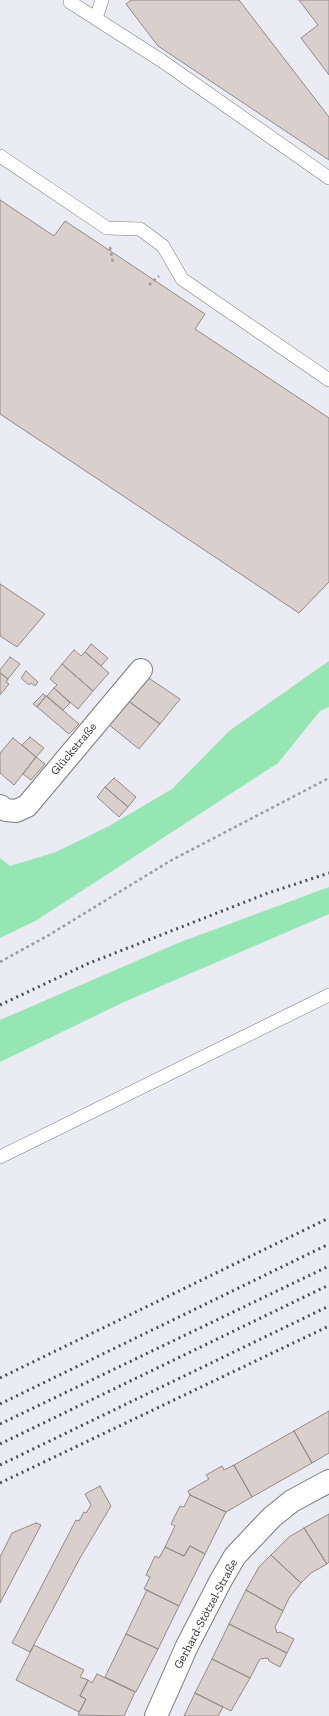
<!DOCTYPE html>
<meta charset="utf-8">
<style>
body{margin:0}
canvas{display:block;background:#eaebf3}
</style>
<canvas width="329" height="1716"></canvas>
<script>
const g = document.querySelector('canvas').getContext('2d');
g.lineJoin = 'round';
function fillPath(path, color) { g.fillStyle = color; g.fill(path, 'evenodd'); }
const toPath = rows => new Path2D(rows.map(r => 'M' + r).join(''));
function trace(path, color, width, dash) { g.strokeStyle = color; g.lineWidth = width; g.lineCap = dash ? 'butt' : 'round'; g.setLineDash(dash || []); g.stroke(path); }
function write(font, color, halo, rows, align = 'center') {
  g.font = font + ' "Zilla Slab",serif'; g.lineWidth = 4; g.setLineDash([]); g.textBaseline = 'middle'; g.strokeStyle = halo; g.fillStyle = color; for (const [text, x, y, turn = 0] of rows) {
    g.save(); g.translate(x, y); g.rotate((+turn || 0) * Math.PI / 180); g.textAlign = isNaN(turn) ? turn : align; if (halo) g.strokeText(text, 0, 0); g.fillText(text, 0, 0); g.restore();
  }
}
fillPath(toPath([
 [329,661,329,707,320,711,278,763,37,920,0,938,0,858,10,866,56,852,109,826,172,789,229,731],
 [329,887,329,914,124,1002,0,1062,0,1020,178,943]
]), '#95e6b3');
const building = toPath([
 [131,0,239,0,329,117,329,160,158,46,126,4,131,0],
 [299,0,329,0,329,75,301,38,318,25,299,0],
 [0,200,54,236,65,221,121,258,205,314,195,329,329,418,329,582,299,613,0,414,0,200],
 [0,584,45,614,17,647,0,636,0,584],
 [91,644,108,658,101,666,85,652,91,644],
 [74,650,81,656,85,652,109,673,93,691,62,664,74,650],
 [10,657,20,664,8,679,0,673,0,670,10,657],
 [62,664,93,691,78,709,54,688,57,685,50,679,62,664],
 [26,671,38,682,35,686,31,683,29,685,21,678,26,671],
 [0,673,8,679,6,682,9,684,0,695,0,673],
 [147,677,180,699,160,724,127,700,147,677],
 [54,688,70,703,63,710,47,696,54,688],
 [43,694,46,696,37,707,33,704,43,694],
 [46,696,79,724,69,734,37,707,46,696],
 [127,700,160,724,139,749,108,724,127,700],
 [30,737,44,748,36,757,22,745,30,737],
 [13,738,36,757,14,785,0,773,0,753,13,738],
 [36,757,45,764,31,780,23,774,36,757],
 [114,778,136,797,128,807,105,787,114,778],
 [105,787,128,807,119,817,97,797,105,787],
 [329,1411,329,1453,312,1463,294,1431,329,1411],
 [294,1431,312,1463,252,1497,234,1465,294,1431],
 [234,1465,252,1497,226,1512,190,1495,188,1491,209,1479,206,1475,222,1466,224,1470,234,1465],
 [100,1486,111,1506,80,1558,30,1652,12,1643,76,1520,79,1521,84,1512,86,1513,91,1505,85,1494,100,1486],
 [190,1495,226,1512,205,1554,190,1546,184,1556,165,1547,175,1526,171,1524,180,1506,184,1507,190,1495],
 [329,1514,329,1562,327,1564,304,1528,329,1514],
 [36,1523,41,1525,0,1603,0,1557,12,1533,36,1523],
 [304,1528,327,1564,311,1573,301,1583,271,1555,289,1537,304,1528],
 [190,1546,205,1554,179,1606,144,1589,150,1577,146,1575,155,1556,159,1558,165,1547,184,1556,190,1546],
 [271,1555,301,1583,289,1598,283,1611,246,1590,259,1567,271,1555],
 [147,1590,179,1606,158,1649,126,1634,147,1590],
 [246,1590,283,1611,275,1627,277,1633,280,1632,294,1639,287,1653,229,1624,246,1590],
 [229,1624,287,1653,280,1667,269,1661,268,1658,260,1659,250,1678,212,1659,229,1624],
 [126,1634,158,1649,136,1692,105,1677,126,1634],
 [34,1645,84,1670,80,1677,88,1680,80,1696,86,1699,79,1712,16,1680,34,1645],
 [212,1659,250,1678,231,1711,195,1693,212,1659],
 [97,1674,135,1692,124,1716,78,1715,86,1699,80,1696,88,1680,92,1683,97,1674],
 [195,1693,223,1707,218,1716,184,1716,195,1693]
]);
fillPath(building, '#d9d0cd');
trace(building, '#938a87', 1);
const service = toPath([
 [70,2,162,61,329,178],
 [96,18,102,0],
 [0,156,107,228,140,229,163,246,182,279,329,380],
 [0,1157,329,995]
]);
const minor = toPath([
 [0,806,6,810,16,811,27,806,141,670],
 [156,1716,187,1646,221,1580,235,1556,272,1517,292,1501,329,1481]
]);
trace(service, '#7b7c83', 14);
trace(minor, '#7b7c83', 24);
trace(toPath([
 [110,247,113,263],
 [149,285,159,276],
 [0,962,49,935,170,861,329,778]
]), '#9b9ba2', 2.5, [3, 3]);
trace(service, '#fff', 13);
trace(minor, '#fff', 22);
trace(toPath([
 [0,1005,87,964,268,893,329,873],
 [0,1378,329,1218],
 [0,1404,329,1244],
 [0,1424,329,1266],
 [0,1444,329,1285],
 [0,1465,329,1306],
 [0,1483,329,1326]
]), '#4e4f53', 3, [2, 4]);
write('12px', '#333337', '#fff', [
 ["Glückstraße",74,749,-50],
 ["Gerhard-Stötzel-Straße",206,1614,-62]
]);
</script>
